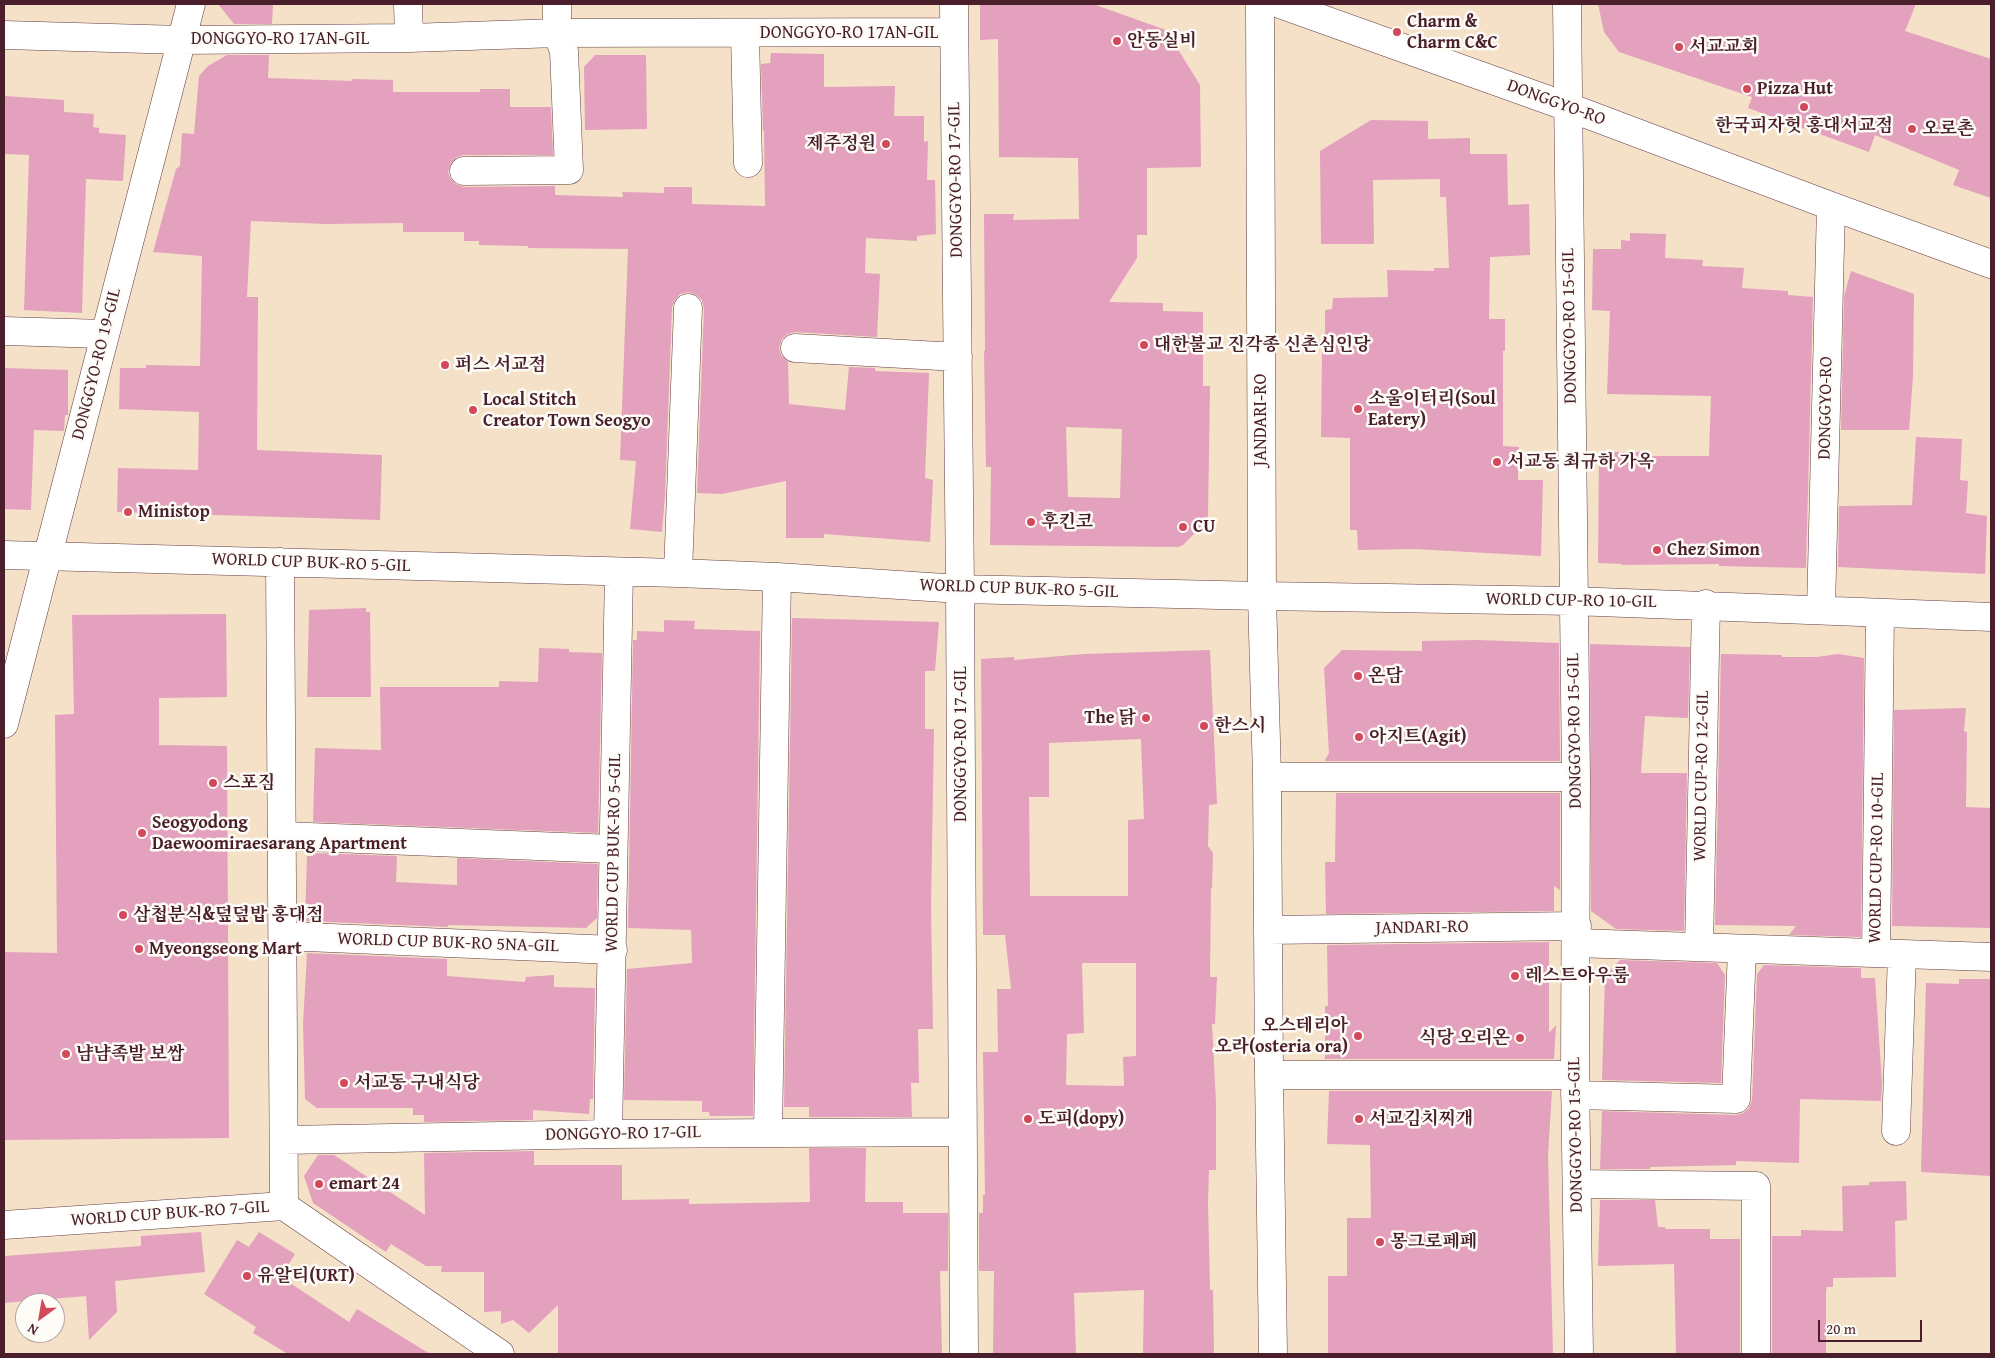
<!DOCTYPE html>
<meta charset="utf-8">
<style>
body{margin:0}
#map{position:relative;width:1995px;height:1358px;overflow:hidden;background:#f4e1c7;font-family:"Gentium Book Plus",serif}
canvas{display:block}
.frame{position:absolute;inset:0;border:5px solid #4a1f2b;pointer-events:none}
.north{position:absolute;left:15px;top:1293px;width:50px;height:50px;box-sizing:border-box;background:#fdfcf7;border:1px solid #b5a4a5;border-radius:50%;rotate:212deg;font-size:14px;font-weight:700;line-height:20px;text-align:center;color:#4a1f2b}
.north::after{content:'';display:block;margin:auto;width:18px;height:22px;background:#d1495b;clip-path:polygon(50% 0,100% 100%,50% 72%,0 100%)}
.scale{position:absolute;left:1818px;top:1320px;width:104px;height:22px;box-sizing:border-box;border:2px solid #4a1f2b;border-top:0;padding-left:6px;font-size:15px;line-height:18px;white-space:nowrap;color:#4a1f2b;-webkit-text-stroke:4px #fdfcf7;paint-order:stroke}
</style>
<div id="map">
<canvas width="1995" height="1358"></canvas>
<div class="frame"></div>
<div class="north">N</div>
<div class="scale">20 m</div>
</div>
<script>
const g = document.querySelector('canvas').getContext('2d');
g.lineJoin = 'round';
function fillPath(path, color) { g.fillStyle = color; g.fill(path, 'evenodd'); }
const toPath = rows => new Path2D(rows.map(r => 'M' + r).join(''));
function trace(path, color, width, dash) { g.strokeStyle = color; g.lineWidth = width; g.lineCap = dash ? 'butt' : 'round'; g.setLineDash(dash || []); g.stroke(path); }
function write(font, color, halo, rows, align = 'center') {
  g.font = font + ' "Gentium Book Plus","Noto Serif KR",serif'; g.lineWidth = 5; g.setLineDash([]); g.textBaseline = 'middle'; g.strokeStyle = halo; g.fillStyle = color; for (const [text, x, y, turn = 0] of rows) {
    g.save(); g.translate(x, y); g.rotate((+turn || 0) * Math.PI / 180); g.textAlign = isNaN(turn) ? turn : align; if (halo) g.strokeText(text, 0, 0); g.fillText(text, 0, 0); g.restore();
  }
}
fillPath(toPath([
 [218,4,273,4,272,24,234,24],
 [980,4,1093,4,1166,30,1200,85,1201,167,1147,168,1147,235,1137,235,1137,258,1109,302,1163,303,1163,311,1203,312,1203,386,1210,386,1208,516,1199,529,1183,545,1178,547,990,545,991,467,986,467,984,351,985,351,984,214,1014,214,1013,220,1079,219,1078,158,999,157,998,39,980,40],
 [1066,427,1122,429,1120,498,1068,497],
 [1598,4,1916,4,1905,31,1991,59,1991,198,1953,185,1959,170,1875,135,1869,152,1748,108,1752,97,1619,52,1604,32],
 [771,53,824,54,824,87,895,86,894,116,924,116,924,142,928,141,927,180,935,180,936,234,917,236,917,241,866,238,865,273,880,274,877,337,795,332,788,334,782,339,779,348,781,355,788,362,789,404,845,410,849,367,875,368,875,371,929,373,925,478,933,480,930,542,824,534,824,538,786,538,786,481,722,494,697,493,704,309,702,300,696,295,689,292,680,294,675,300,672,307,665,496,662,532,630,529,636,461,620,460,628,249,528,248,528,246,479,245,479,241,464,241,464,232,403,232,403,223,325,224,251,221,247,297,258,297,257,450,382,455,380,520,117,512,118,468,198,470,199,412,119,409,120,368,146,368,146,365,200,366,202,256,153,252,176,169,180,166,182,133,194,134,199,76,208,66,227,55,269,55,268,78,352,81,352,79,393,80,393,92,480,92,480,89,510,89,510,107,551,107,553,155,464,155,457,157,451,163,448,172,450,178,456,184,464,187,555,186,555,195,623,197,622,192,664,193,664,187,692,187,692,204,765,206,764,131,763,131,761,64,770,63],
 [595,55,646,55,647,129,585,130,584,67],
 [4,96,64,100,64,112,94,114,93,127,99,128,99,133,126,135,123,181,86,179,82,313,24,310,29,155,4,154],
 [1371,120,1428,121,1428,139,1470,138,1470,154,1507,154,1508,205,1529,204,1530,255,1490,257,1489,319,1505,319,1505,351,1503,351,1503,446,1519,447,1518,480,1543,480,1541,556,1414,549,1358,550,1357,530,1350,530,1350,438,1321,437,1322,352,1325,352,1325,310,1332,309,1333,298,1388,297,1387,270,1434,271,1434,268,1449,268,1446,197,1440,197,1440,179,1373,180,1374,244,1321,244,1320,151],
 [1630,233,1666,234,1665,258,1703,260,1702,266,1744,268,1742,288,1788,291,1788,295,1813,297,1806,568,1719,566,1719,564,1622,565,1622,564,1598,563,1599,452,1642,452,1642,456,1709,456,1711,396,1607,394,1610,311,1592,310,1593,249,1621,249,1621,240,1630,241],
 [1851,271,1914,294,1913,376,1909,430,1841,430,1844,296],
 [4,368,68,370,68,415,65,415,64,431,34,430,31,510,4,509],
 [1916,437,1962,439,1960,480,1968,481,1966,513,1987,516,1985,574,1838,567,1839,506,1912,505],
 [366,608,366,612,370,612,371,697,307,697,309,610],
 [226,614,227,697,159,698,159,745,227,746,229,1138,4,1140,4,952,57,953,55,715,74,714,72,615],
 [792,618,939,622,935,671,925,671,925,729,934,729,931,907,933,1029,918,1029,919,1083,911,1083,912,1117,809,1117,809,1107,784,1107],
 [664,620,695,621,694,629,760,631,753,1116,710,1116,709,1112,702,1112,702,1101,624,1100,627,969,692,963,691,930,628,928,633,640,637,640,637,631,664,632],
 [1478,640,1559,643,1560,761,1326,761,1325,760,1329,753,1324,668,1342,650,1422,651,1422,641],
 [1590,644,1690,647,1688,718,1645,716,1641,773,1687,773,1684,931,1616,929,1591,911],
 [539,648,569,649,569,652,602,653,598,833,313,822,315,748,381,750,380,687,499,687,499,681,538,682],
 [1210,650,1217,804,1209,805,1208,846,1213,853,1212,888,1211,888,1210,977,1217,977,1215,1024,1212,1024,1216,1103,1216,1170,1209,1170,1208,1202,1210,1290,1213,1290,1214,1354,1143,1354,1144,1290,1074,1293,1076,1354,993,1354,994,1271,979,1271,979,1213,983,1213,983,1195,985,1195,983,1052,998,1052,997,989,1011,989,1005,935,983,935,981,659,1014,657,1014,660,1084,654],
 [1141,739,1144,819,1128,820,1128,896,1030,896,1029,797,1049,797,1049,743],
 [1082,963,1136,963,1136,1056,1123,1057,1124,1086,1066,1085,1067,1034,1084,1033],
 [1721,654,1782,655,1782,657,1817,657,1838,654,1864,658,1861,937,1789,935,1796,926,1715,925],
 [1966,708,1964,731,1967,732,1966,807,1991,808,1991,928,1892,926,1894,710],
 [1336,793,1560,793,1560,890,1554,886,1554,911,1326,914,1325,862,1335,862],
 [313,853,397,856,396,882,457,885,457,858,598,864,597,918,586,928,448,925,448,927,305,921,307,856,313,856],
 [1549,942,1549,1033,1556,1025,1554,1059,1325,1059,1325,1006,1328,1006,1327,945],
 [307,953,447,959,447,976,525,982,526,977,554,975,554,987,595,988,593,1099,590,1099,589,1114,533,1110,533,1120,424,1122,424,1115,413,1115,413,1108,317,1108,305,1099,303,1024],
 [1620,960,1717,963,1725,975,1721,1083,1602,1080,1605,976],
 [1764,965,1861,968,1861,978,1875,978,1882,1083,1881,1101,1800,1099,1799,1163,1736,1161,1736,1165,1650,1167,1650,1169,1600,1169,1602,1111,1736,1115,1743,1113,1749,1108,1752,1100,1757,974],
 [1959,979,1991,979,1991,1176,1921,1172,1926,983,1959,984],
 [1329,1091,1552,1091,1548,1154,1553,1354,1328,1354,1328,1276,1347,1276,1347,1218,1371,1218,1370,1145,1327,1144],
 [809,1148,866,1148,865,1202,903,1202,903,1213,948,1213,948,1271,940,1271,942,1354,558,1354,558,1305,529,1333,513,1320,501,1324,501,1311,484,1312,484,1272,441,1272,442,1266,426,1266,391,1244,386,1252,313,1203,304,1176,318,1155,334,1155,425,1215,424,1153,534,1151,534,1165,622,1165,622,1200,689,1199,689,1204,810,1202],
 [1906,1181,1907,1220,1895,1221,1896,1277,1833,1278,1833,1287,1827,1287,1826,1291,1826,1354,1772,1354,1772,1236,1801,1236,1801,1230,1843,1231,1842,1186,1869,1185,1869,1182],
 [1600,1200,1655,1200,1658,1227,1665,1227,1665,1229,1710,1229,1710,1239,1740,1239,1740,1354,1676,1354,1674,1264,1598,1266],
 [201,1232,205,1272,115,1281,117,1312,89,1340,86,1296,4,1303,4,1256,141,1246,141,1236],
 [259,1232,295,1254,281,1277,349,1322,357,1309,430,1354,288,1354,253,1333,256,1327,204,1294,237,1240,249,1247]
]), '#e3a1be');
const minor = toPath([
 [408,4,409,38],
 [954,4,960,589,964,1354],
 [1260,4,1262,596,1267,777,1269,1075,1273,1354],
 [1280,4,1568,107,1831,206,1991,264],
 [1567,4,1576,777,1575,1075,1579,1354],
 [745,34,748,163],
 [4,35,182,40,409,38,557,33,954,32],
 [464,171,569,170,564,51,557,33,557,4],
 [4,331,105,334],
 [795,348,958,357],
 [4,555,678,573,777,577,960,589,1262,596,1573,601,1991,617],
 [280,562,284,1206],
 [678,573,688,308],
 [1821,610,1831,206],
 [4,724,191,4],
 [1267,777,1576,777],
 [283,836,613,849],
 [1268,930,1577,926],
 [283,936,613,950],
 [1576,943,1991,957],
 [1699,947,1706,604],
 [1876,953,1880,613],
 [1269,1075,1575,1075],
 [1575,1095,1736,1099,1742,949],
 [1896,1131,1902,954],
 [768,1133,777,577],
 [608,1134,619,572],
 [284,1140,608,1134,962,1132],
 [1577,1184,1756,1186,1756,1354],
 [4,1225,284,1206,500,1354]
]);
trace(minor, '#643c42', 29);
trace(minor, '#fff', 28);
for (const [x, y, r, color] of [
 [1397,32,5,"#d1495b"],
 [1117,41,5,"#d1495b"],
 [1679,47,5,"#d1495b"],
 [1747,89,5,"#d1495b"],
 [1804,107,5,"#d1495b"],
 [1912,129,5,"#d1495b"],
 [886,144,5,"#d1495b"],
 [1144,345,5,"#d1495b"],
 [445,365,5,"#d1495b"],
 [1358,409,5,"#d1495b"],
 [473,410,5,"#d1495b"],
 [1497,462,5,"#d1495b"],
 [128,512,5,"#d1495b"],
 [1031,522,5,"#d1495b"],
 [1183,527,5,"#d1495b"],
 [1657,550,5,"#d1495b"],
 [1358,676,5,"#d1495b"],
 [1146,718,5,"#d1495b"],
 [1204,726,5,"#d1495b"],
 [1359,737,5,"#d1495b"],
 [213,783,5,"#d1495b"],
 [142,833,5,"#d1495b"],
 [123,915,5,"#d1495b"],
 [139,949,5,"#d1495b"],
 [1515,976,5,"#d1495b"],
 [1358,1036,5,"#d1495b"],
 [1520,1038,5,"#d1495b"],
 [66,1054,5,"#d1495b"],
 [344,1083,5,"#d1495b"],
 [1028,1119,5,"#d1495b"],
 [1359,1119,5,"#d1495b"],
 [319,1184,5,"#d1495b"],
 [1380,1242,5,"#d1495b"],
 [247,1276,5,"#d1495b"]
]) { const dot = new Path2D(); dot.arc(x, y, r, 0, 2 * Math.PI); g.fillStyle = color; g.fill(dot); trace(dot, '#fdfcf7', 2); }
write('bold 18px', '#4a1f2b', '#fdfcf7', [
 ["Charm &",1407,22],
 ["Charm C&C",1407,43],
 ["안동실비",1127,41],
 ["서교교회",1689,47],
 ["Pizza Hut",1757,89],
 ["한국피자헛 홍대서교점",1804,126,"center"],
 ["오로촌",1922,129],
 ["제주정원",876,144,"right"],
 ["대한불교 진각종 신촌심인당",1154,345],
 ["퍼스 서교점",455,365],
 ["소울이터리(Soul",1368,399],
 ["Eatery)",1368,420],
 ["Local Stitch",483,400],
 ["Creator Town Seogyo",483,421],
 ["서교동 최규하 가옥",1507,462],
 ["Ministop",138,512],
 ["후킨코",1041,522],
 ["CU",1193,527],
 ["Chez Simon",1667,550],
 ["온담",1368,676],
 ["The 닭",1136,718,"right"],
 ["한스시",1214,726],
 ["아지트(Agit)",1369,737],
 ["스포짐",223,783],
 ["Seogyodong",152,823],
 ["Daewoomiraesarang Apartment",152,844],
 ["삼첩분식&덮덮밥 홍대점",133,915],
 ["Myeongseong Mart",149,949],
 ["레스트아우룸",1525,976],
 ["오스테리아",1348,1026,"right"],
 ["오라(osteria ora)",1348,1047,"right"],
 ["식당 오리온",1510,1038,"right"],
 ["냠냠족발 보쌈",76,1054],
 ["서교동 구내식당",354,1083],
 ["도피(dopy)",1038,1119],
 ["서교김치찌개",1369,1119],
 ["emart 24",329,1184],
 ["몽그로페페",1390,1242],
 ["유알티(URT)",257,1276]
], 'left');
write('18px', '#4a1f2b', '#fdfcf7', [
 ["DONGGYO-RO 17AN-GIL",849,33],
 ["DONGGYO-RO 17AN-GIL",280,39],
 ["DONGGYO-RO",1556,103,20],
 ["DONGGYO-RO 17-GIL",956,180,-91],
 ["DONGGYO-RO 15-GIL",1570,326,-91],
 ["DONGGYO-RO 19-GIL",97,364,-76],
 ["DONGGYO-RO",1826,408,-89],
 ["JANDARI-RO",1261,420,-90],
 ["WORLD CUP BUK-RO 5-GIL",311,563,2],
 ["WORLD CUP BUK-RO 5-GIL",1019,589,2],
 ["WORLD CUP-RO 10-GIL",1571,601,1],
 ["DONGGYO-RO 15-GIL",1575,731,-91],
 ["DONGGYO-RO 17-GIL",961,744,-90],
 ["WORLD CUP-RO 12-GIL",1702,776,-89],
 ["WORLD CUP BUK-RO 5-GIL",614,853,-89],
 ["WORLD CUP-RO 10-GIL",1877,858,-89],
 ["JANDARI-RO",1422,928,-1],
 ["WORLD CUP BUK-RO 5NA-GIL",448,943,2],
 ["DONGGYO-RO 17-GIL",623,1134,-1],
 ["DONGGYO-RO 15-GIL",1576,1135,-91],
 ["WORLD CUP BUK-RO 7-GIL",170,1214,-4]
]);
</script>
